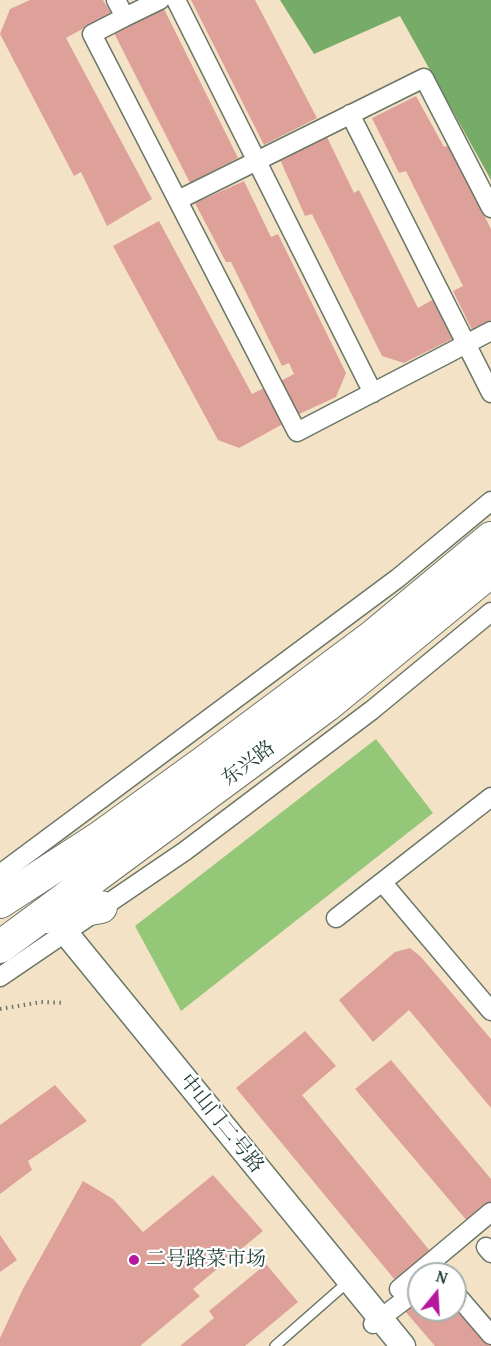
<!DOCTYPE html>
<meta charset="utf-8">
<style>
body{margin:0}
#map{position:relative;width:491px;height:1346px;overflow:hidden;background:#f4e2c7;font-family:"Gentium Book Plus",serif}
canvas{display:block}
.north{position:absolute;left:407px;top:1262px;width:60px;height:60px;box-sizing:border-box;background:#fff;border:2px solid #a5b1ae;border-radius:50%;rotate:18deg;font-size:16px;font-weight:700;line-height:24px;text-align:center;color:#1f3d34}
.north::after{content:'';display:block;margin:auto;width:21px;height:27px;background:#b5179e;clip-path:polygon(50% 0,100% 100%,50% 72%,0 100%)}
</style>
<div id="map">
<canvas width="491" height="1346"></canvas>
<div class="north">N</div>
</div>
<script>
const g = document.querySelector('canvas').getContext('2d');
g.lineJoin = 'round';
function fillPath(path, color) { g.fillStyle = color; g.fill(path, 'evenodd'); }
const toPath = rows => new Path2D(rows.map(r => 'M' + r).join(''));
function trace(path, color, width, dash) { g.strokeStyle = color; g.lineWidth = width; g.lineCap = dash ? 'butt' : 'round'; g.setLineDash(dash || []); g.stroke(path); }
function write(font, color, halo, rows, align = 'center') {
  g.font = font + ' "Gentium Book Plus","Noto Serif SC",serif'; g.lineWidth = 4.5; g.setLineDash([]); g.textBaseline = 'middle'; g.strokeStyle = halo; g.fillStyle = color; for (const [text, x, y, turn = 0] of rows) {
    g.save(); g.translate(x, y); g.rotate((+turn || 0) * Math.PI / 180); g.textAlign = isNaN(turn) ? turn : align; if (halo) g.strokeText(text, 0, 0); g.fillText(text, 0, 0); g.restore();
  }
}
fillPath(toPath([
 [376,739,433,813,181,1011,135,926]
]), '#94c778');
fillPath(toPath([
 [280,0,491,0,491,180,400,16,314,54]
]), '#77ac68');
fillPath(toPath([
 [30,0,103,0,111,13,66,38,152,199,107,226,81,172,74,176,0,34,10,9],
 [191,0,255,0,317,118,264,145],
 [161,3,238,158,190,183,112,29],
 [416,96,444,147,449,145,491,229,491,320,472,330,453,291,463,286,406,171,399,173,372,118],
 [325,133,354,193,359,190,418,308,434,299,452,339,404,363,382,356,312,214,305,216,278,155],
 [244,181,271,237,278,234,346,373,336,397,297,415,279,382,294,374,289,363,282,366,231,262,226,262,195,203],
 [159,221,252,394,264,388,283,424,239,448,218,440,113,246],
 [410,948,421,957,491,1039,491,1108,409,1010,373,1042,339,1000,395,952],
 [305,1031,336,1066,302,1095,430,1251,395,1280,236,1088],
 [391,1060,491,1179,491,1203,468,1222,355,1089],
 [55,1085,87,1121,28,1161,32,1170,0,1194,0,1125],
 [213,1175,263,1231,193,1289,200,1296,140,1346,0,1346,0,1338,23,1289,83,1181,113,1199,143,1232],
 [0,1235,17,1260,0,1272],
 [266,1264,298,1302,245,1346,180,1346,214,1318,209,1311],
 [419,1297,419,1310,455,1310,455,1302,491,1346,435,1346,404,1310]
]), '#dea19a');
const lane = toPath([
 [275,1346,349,1281]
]);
const street = toPath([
 [116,0,125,17,92,34,297,432,491,331],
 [176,0,373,393],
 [125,17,160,0],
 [350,114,491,393],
 [178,200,424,78,491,208],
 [0,874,398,578,491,501],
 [382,882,491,1011],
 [336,918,491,797],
 [0,977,185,851,372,710,491,612],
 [486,1247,491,1253],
 [438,1274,439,1274],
 [399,1289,491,1212],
 [455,1293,491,1335],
 [373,1324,419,1289]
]);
const secondary = toPath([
 [69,900,64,914,65,932,403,1346]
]);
const highway = toPath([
 [0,902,99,838,207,760,373,636,491,538],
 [46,917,101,907],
 [0,947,326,706,491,571]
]);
trace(lane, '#6a7767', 12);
trace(street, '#6a7767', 21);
trace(secondary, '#6a7767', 27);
trace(highway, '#6a7767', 34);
trace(toPath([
 [0,1009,41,1002,65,1003]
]), '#6a7767', 4, [1.5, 4.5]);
trace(lane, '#fff', 9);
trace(street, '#fff', 18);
trace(secondary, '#fff', 24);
trace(highway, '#fff', 32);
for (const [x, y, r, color] of [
 [134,1260,6,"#b5179e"]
]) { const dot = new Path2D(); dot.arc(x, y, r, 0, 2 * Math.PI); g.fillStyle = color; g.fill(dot); trace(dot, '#fff', 2); }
write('20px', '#1f3d34', '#fff', [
 ["东兴路",249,764,-37],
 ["中山门二号路",221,1124,51]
]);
write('20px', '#1f3d34', '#fff', [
 ["二号路菜市场",146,1260]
], 'left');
</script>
